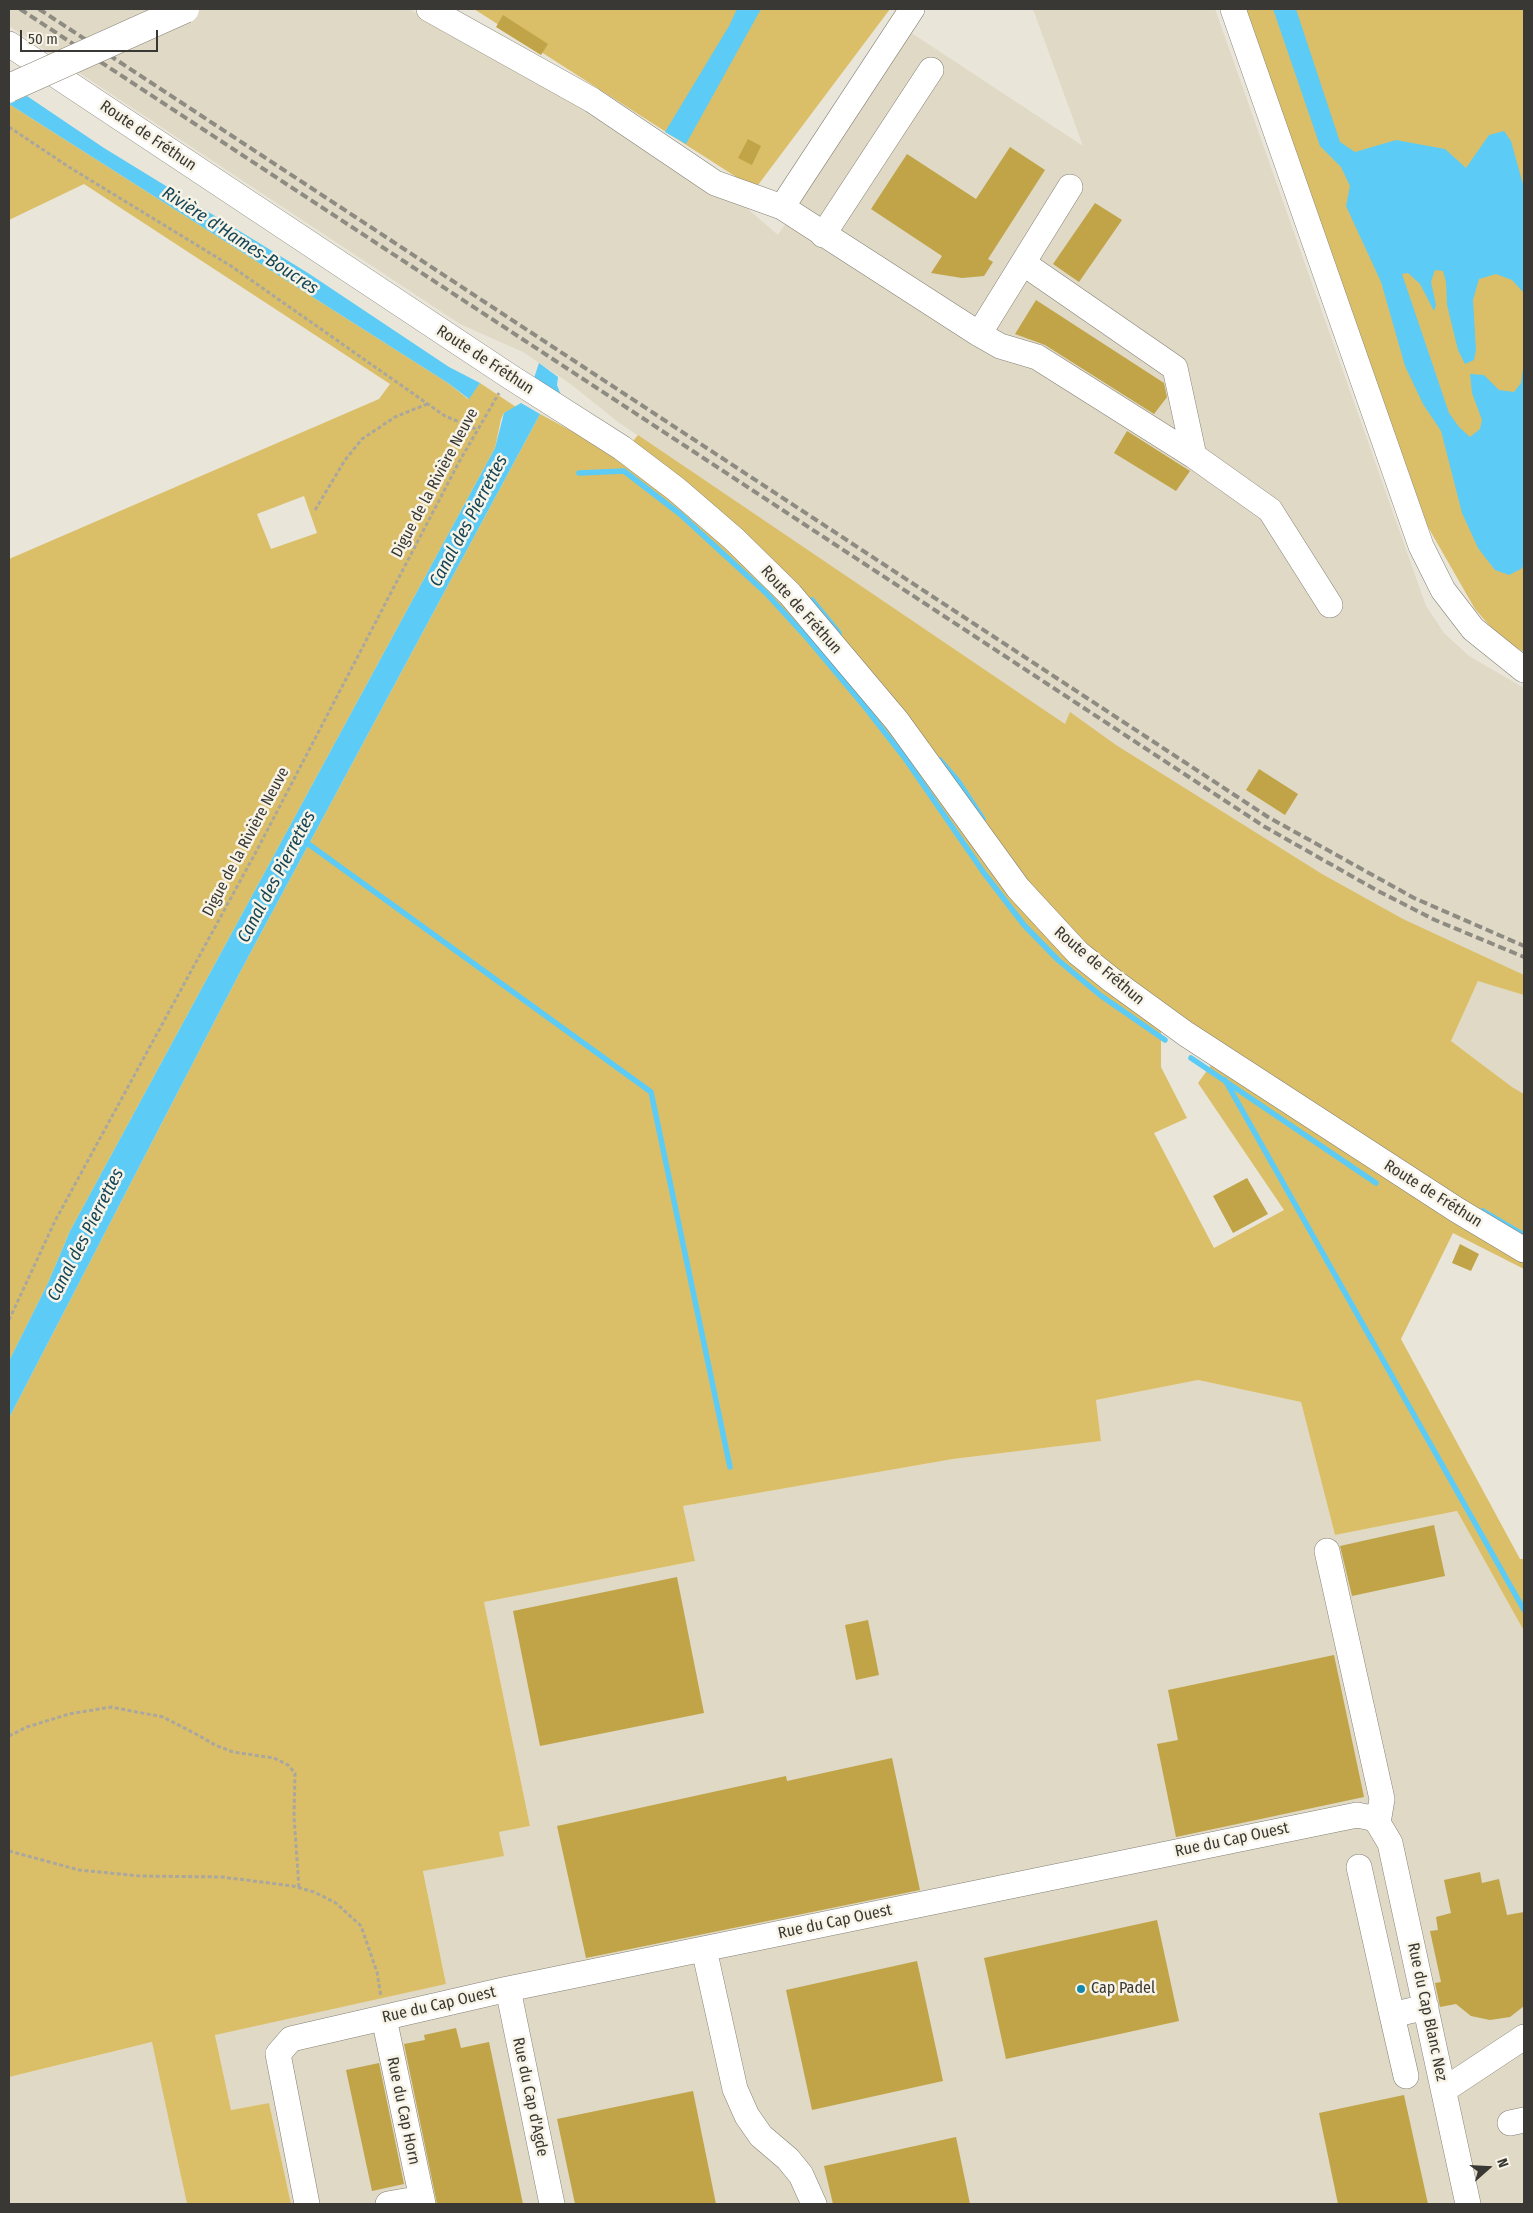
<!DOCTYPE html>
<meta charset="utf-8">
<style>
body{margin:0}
#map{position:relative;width:1533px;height:2213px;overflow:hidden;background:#e9e5d9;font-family:"Fira Sans Condensed",sans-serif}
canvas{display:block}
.frame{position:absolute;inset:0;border:10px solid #3a3834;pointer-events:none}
.north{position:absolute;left:1463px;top:2143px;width:50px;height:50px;-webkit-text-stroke:4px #f7f3e6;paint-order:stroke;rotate:71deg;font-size:14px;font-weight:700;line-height:20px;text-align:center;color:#3a3834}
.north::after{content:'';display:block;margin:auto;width:18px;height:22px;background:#3a3834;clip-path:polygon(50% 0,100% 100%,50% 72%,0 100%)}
.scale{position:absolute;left:20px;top:30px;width:138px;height:22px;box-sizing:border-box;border:2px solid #3a3834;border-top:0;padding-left:6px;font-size:15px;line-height:18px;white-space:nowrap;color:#3a3834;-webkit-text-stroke:4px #f7f3e6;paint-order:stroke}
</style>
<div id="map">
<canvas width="1533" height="2213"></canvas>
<div class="frame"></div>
<div class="north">N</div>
<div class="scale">50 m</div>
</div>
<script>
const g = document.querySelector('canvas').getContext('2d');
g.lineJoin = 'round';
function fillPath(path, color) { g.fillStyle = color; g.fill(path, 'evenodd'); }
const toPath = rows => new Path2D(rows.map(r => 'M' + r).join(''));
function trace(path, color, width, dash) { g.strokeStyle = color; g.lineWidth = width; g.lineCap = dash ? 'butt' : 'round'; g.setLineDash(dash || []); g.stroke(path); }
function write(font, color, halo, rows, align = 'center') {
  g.font = font + ' "Fira Sans Condensed",sans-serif'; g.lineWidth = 5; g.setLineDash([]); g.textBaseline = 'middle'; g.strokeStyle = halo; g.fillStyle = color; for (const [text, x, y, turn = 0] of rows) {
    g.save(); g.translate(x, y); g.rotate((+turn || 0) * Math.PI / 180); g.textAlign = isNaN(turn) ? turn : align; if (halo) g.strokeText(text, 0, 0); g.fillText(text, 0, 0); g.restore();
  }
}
fillPath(toPath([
 [9,9,408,9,494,52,711,191,741,203,778,235,910,32,1083,146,1033,9,1215,9,1426,606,1444,633,1469,656,1524,688,1524,1094,1512,1087,1451,1041,1478,981,1109,754,618,422,572,385,523,352,460,324,78,72,9,26],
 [1198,1380,1301,1402,1335,1535,1457,1511,1524,1631,1524,2204,291,2204,269,2103,231,2110,215,2034,446,1984,423,1870,503,1856,499,1832,530,1826,484,1602,695,1561,683,1506,953,1459,1101,1441,1096,1400],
 [153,2042,187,2204,9,2204,9,2077]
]), '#dfd9c5');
fillPath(toPath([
 [474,9,890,9,755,189],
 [1243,9,1524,9,1524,652,1501,639,1475,609,1428,527],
 [9,104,448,383,468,399,480,383,516,407,504,413,501,419,495,448,70,1231,48,1283,9,1361,9,559,379,399,390,384,84,184,9,220],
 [304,496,317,533,271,549,257,514],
 [540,414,620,457,638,435,1065,724,1070,712,1116,745,1322,874,1403,919,1524,975,1524,995,1478,981,1451,1041,1512,1087,1524,1094,1524,1269,1453,1233,1401,1339,1520,1559,1524,1559,1524,1631,1457,1511,1335,1535,1301,1402,1198,1380,1096,1400,1101,1441,953,1459,683,1506,695,1561,484,1602,530,1826,499,1832,504,1856,423,1871,446,1984,215,2035,231,2110,269,2103,291,2204,187,2204,152,2042,9,2077,9,1418,239,974],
 [1161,1027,1211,1065,1198,1083,1284,1210,1214,1248,1154,1133,1187,1118,1161,1067]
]), '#dbbf68');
fillPath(toPath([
 [737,9,761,9,686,144,665,132,729,26],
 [1273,9,1296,9,1340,142,1355,152,1396,140,1445,149,1466,168,1489,135,1504,131,1511,141,1524,188,1524,293,1512,280,1496,274,1479,279,1473,300,1476,350,1474,360,1465,364,1458,350,1447,305,1446,282,1443,271,1435,270,1431,282,1436,305,1434,311,1420,284,1408,273,1402,274,1449,413,1459,427,1470,437,1480,429,1482,420,1472,393,1470,374,1484,375,1499,390,1514,392,1521,383,1524,362,1524,565,1521,569,1509,575,1495,570,1478,548,1462,513,1441,431,1423,404,1405,366,1381,282,1346,206,1350,186,1341,167,1320,146],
 [27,96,104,148,308,273,449,367,480,383,469,399,448,383,9,104],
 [539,363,558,377,557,385,561,395,534,378],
 [521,403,540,414,239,974,9,1418,9,1361,48,1283,70,1231,495,448,504,413]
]), '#5ccbf6');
trace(toPath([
 [579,473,624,471,680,514,766,593,808,639,865,707,904,757,984,873,1024,925,1058,960,1100,995,1165,1040],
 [812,600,839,633],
 [940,760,958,781,983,819],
 [303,840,651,1092,730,1467],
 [1191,1058,1376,1183],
 [1225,1080,1524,1610],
 [1483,1211,1524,1235]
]), '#5ccbf6', 5.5);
fillPath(toPath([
 [503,15,548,44,541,55,496,27],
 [748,139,761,146,752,165,738,158],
 [1010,147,1045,170,988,259,993,262,984,276,962,278,931,273,942,256,871,209,907,154,976,199],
 [1095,203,1122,220,1079,282,1053,264],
 [1036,300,1164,383,1167,397,1154,414,1045,345,1015,334],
 [1127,431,1190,471,1176,491,1114,453],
 [1259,769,1298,794,1285,815,1246,790],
 [1247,1178,1268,1214,1233,1233,1213,1196],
 [1460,1244,1479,1254,1471,1271,1452,1263],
 [1434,1525,1445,1576,1352,1596,1340,1546],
 [677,1577,704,1713,540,1746,513,1611],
 [868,1620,879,1675,856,1680,845,1625],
 [1334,1655,1364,1797,1176,1837,1157,1744,1178,1740,1168,1690],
 [892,1758,920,1890,586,1958,557,1826,786,1776,787,1781],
 [1480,1872,1482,1883,1499,1879,1507,1915,1524,1912,1524,2006,1510,2017,1490,2020,1471,2016,1456,2004,1440,2007,1435,1983,1441,1982,1430,1931,1438,1930,1436,1917,1451,1913,1444,1880],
 [1157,1920,1179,2021,1006,2059,984,1958],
 [917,1961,943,2081,812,2110,786,1990],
 [456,2028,461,2048,489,2042,523,2204,437,2204,404,2044,425,2040,424,2035],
 [379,2063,404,2184,372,2191,346,2070],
 [693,2091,716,2204,575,2204,557,2119],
 [1404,2095,1428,2204,1338,2204,1319,2113],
 [956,2137,970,2204,833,2204,824,2166]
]), '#c1a447');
const minor = toPath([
 [429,9,592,100,715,183,782,207,912,9],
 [1233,9,1421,546,1443,590,1473,629,1524,670],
 [9,44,509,376,622,448,676,489,734,539,790,594,897,721,1018,888,1078,953,1113,981,1186,1034,1457,1210,1524,1250],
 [782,207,979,334,1000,346,1037,357,1194,456,1270,510,1330,605],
 [823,235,931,70],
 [1023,263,1175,368,1194,456],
 [979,334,1070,187],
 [1327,1551,1382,1799,1378,1823],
 [1359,1867,1392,2015,1426,2007],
 [704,1949,735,2089,747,2116,761,2136,788,2159,801,2175,814,2204],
 [508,1989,552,2204],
 [1392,2015,1406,2076],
 [384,2018,423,2204],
 [1444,2090,1524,2037],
 [1510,2123,1524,2120],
 [307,2204,278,2054,291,2039,508,1989,1357,1815,1372,1818,1378,1823,1390,1843,1468,2204],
 [388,2204,422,2198]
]);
trace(minor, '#858176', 26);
trace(toPath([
 [9,127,69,167,231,266,445,416,476,429],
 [315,510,345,460,362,439,395,417,427,404],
 [9,1320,55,1221,257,850,459,462,499,393],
 [9,1736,27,1727,69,1714,111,1707,163,1717,196,1734,215,1745,233,1752,274,1758,288,1765,295,1773,294,1817,299,1888],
 [9,1851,79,1870,140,1876,222,1877,293,1886,314,1892,336,1903,361,1926,377,1972,381,1997]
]), '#aaa79e', 3, [4, 2.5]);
trace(minor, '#fff', 25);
trace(toPath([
 [20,9,1265,827,1378,891,1435,920,1524,957],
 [39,9,1268,817,1414,898,1524,946]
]), '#8e8b83', 4, [8, 4]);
const majorBridge = toPath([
 [9,88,185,9]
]);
trace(majorBridge, '#858176', 29, []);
trace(majorBridge, '#fff', 28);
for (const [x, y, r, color] of [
 [1081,1989,5,"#1388ac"]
]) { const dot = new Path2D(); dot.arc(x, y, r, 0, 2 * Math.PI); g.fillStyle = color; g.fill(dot); trace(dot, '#f7f3e6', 2); }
write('16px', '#3a3834', '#f7f3e6', [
 ["Route de Fréthun",148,136,34],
 ["Route de Fréthun",485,360,33],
 ["Digue de la Rivière Neuve",435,483,-62],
 ["Route de Fréthun",801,610,48],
 ["Digue de la Rivière Neuve",246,842,-62],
 ["Route de Fréthun",1099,966,40],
 ["Route de Fréthun",1433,1194,32],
 ["Rue du Cap Ouest",1232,1840,-12],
 ["Rue du Cap Ouest",835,1922,-12],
 ["Rue du Cap Ouest",439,2005,-13],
 ["Rue du Cap Blanc Nez",1427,2012,78],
 ["Rue du Cap d'Agde",530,2097,78],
 ["Rue du Cap Horn",403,2111,78]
]);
write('16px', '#3a3834', '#f7f3e6', [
 ["Cap Padel",1091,1989]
], 'left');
write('italic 18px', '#144556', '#f7f3e6', [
 ["Rivière d'Hames-Boucres",240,241,33],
 ["Canal des Pierrettes",469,521,-62],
 ["Canal des Pierrettes",277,877,-62],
 ["Canal des Pierrettes",86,1235,-63]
]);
</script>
